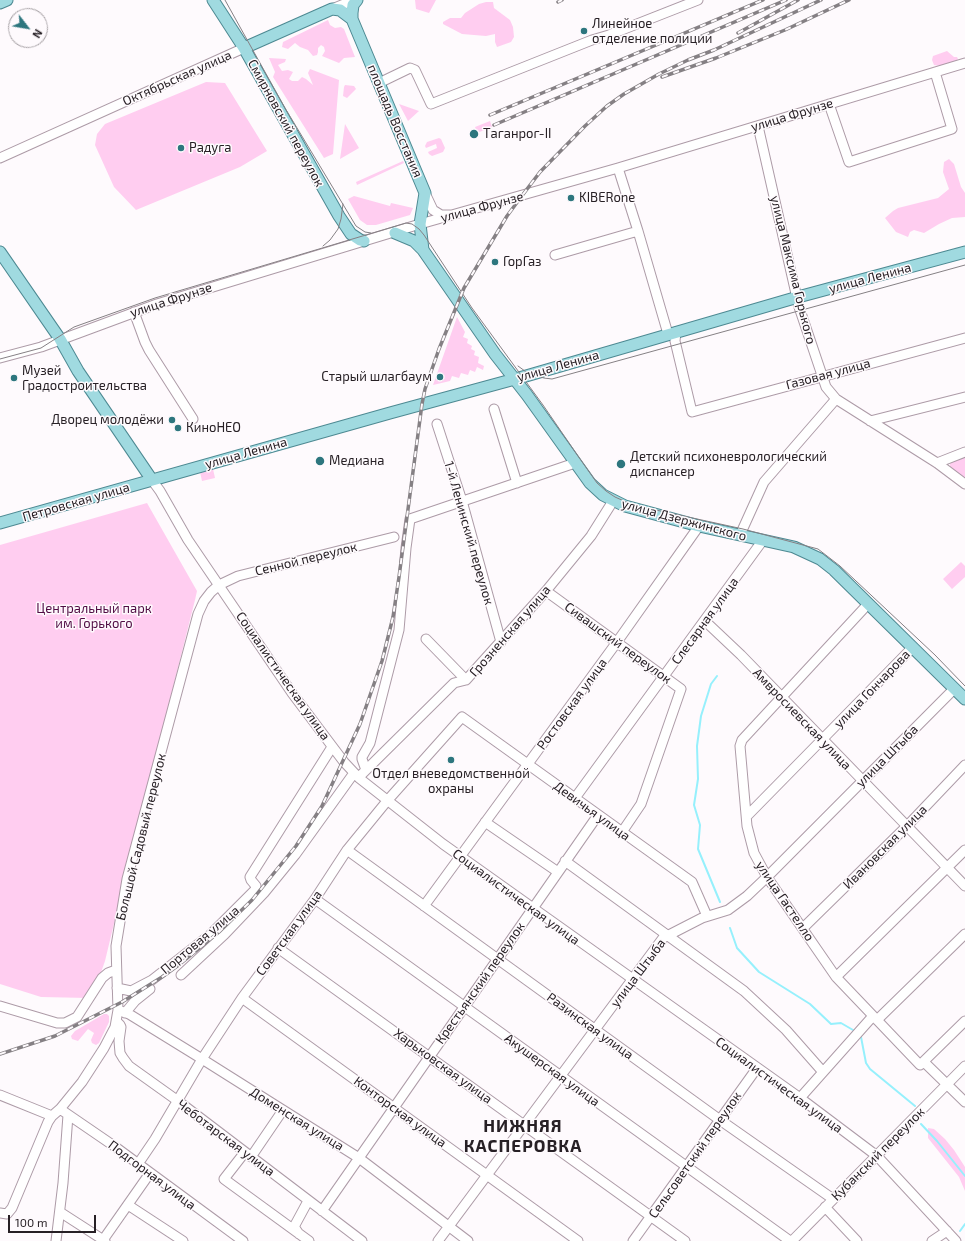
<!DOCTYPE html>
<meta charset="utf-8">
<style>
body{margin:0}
#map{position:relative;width:965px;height:1241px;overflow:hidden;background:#fefafd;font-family:"Exo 2",sans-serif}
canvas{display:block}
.north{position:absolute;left:8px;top:8px;width:40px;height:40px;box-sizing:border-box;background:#fefafd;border:1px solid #a8a3a7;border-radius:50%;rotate:121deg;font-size:11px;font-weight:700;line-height:16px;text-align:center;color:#272025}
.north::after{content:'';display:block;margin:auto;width:14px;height:18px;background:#2d767e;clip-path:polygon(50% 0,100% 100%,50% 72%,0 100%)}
.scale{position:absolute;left:8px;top:1215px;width:88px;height:18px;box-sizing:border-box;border:2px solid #272025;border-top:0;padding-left:5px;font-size:12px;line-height:14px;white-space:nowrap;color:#272025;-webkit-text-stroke:3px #fefafd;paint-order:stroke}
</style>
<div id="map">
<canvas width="965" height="1241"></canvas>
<div class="north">N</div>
<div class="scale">100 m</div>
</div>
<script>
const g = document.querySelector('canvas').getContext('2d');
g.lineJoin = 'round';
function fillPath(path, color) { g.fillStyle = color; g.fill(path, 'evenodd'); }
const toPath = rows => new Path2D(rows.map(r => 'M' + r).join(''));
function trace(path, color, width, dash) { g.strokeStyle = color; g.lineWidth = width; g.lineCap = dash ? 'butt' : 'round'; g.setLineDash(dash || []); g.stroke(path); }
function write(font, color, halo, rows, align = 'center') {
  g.font = font + ' "Exo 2",sans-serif'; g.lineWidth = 3; g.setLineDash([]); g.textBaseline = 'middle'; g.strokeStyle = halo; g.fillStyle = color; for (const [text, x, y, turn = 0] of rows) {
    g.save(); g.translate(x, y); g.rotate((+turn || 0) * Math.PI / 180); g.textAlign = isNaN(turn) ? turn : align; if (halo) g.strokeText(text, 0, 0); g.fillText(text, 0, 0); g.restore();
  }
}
fillPath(toPath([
 [415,0,436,0,429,13,416,9],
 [486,2,493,2,494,8,510,20,513,27,514,37,511,42,497,47,495,42,495,34,486,36,462,34,443,24,443,22,450,18,461,18,465,13,479,4],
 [328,20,330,25,335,28,341,27,344,29,355,57,344,58,339,63,322,56,325,51,324,47,321,45,318,48,318,52,317,55,313,56,308,50,300,47,295,43,288,49,282,47,283,42],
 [947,51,954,57,957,57,958,59,956,61,940,66,934,65,932,60,933,56],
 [269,58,286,59,285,62,278,65,282,71,288,70,293,72,289,79,292,81,298,81,302,77,306,79,313,85,308,73,310,69,339,80,333,154,324,158,273,77,275,72],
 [206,82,225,83,267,151,240,167,136,210,114,187,95,145,97,134,105,124],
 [345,85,354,86,356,89,347,98,343,96,344,87],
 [399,104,419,111,408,121],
 [490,121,492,127,477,133,475,127],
 [345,124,359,148,340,159],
 [439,138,441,139,445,148,443,152,432,156,429,154,428,152,437,148,436,144,426,148,425,146,427,142],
 [949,159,954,164,961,187,965,193,965,217,952,218,939,224,924,233,914,230,910,232,908,237,896,232,885,218,893,211,898,208,938,198,949,189,943,172,944,162],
 [403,161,404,163,357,185,356,182],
 [354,196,390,206,391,203,413,208,410,215,376,225,367,225,360,220,348,199],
 [457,317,465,332,463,337,468,339,467,343,472,346,471,349,475,351,474,355,479,357,478,363,484,366,483,370,477,367,475,372,470,370,468,375,461,373,459,378,452,376,450,381,433,385],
 [965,455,965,482,950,469,950,464,952,460],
 [213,469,215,478,202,481,200,472],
 [147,503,197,591,195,600,122,890,105,961,99,978,88,998,41,997,0,984,0,545],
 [961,562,965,566,965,577,952,589,943,579],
 [104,1014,107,1014,109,1016,109,1022,99,1043,96,1045,92,1043,91,1040,94,1033,88,1029,78,1041,72,1039,71,1036,75,1031],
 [928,1128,934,1129,945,1139,954,1150,965,1167,965,1191,959,1177,928,1138]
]), '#ffcdf0');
trace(toPath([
 [717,676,711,684,701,716,697,746,698,779,694,805,700,825,698,849,720,902],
 [730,928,737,948,759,972,810,1004,831,1024,841,1023,853,1030],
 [861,1037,866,1063,870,1069,915,1106],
 [921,1124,937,1141,965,1176],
 [960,1231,965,1224]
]), '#96f0fc', 2);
const minor = toPath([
 [332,9,354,0],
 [379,83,410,68,415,70,431,104,592,40,609,35,698,0],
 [829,104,849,162,952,129,935,72],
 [758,126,799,307,826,387,836,399,937,463,965,484],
 [0,158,244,48],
 [618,168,638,231,668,334],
 [425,193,433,210,441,215,450,215],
 [555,255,638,231],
 [134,312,145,342,149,350,193,419],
 [676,332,675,341,692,412,965,338],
 [0,358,41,347,157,304,420,224,618,168,965,63],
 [494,409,517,483],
 [870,421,965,397],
 [437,424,462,501,501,642],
 [937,463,965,452],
 [152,480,160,491,188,540,292,693,344,762,359,778,443,844,800,1098,877,1156,956,1241],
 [740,535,764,482,836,399],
 [546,591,681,689,641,804,622,832],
 [868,604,742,740,740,746,747,826,754,853,767,877,836,977,920,1065,965,1021],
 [705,621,741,655,965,886],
 [426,639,466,680],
 [366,770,362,759,362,757,370,743,399,630,406,548,410,519,575,463],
 [362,774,454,683,466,680,546,591,591,536,613,501],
 [575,798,763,540],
 [747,816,912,648],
 [485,822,558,872],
 [347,850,720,1120,833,1199],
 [565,861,744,991,786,1030,823,1072],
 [315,899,790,1241],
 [424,906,617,642,699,526],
 [803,928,907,826,965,765],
 [278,948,685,1241],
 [181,975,225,934,264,893,295,855,354,773],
 [836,977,965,850],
 [117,988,131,991,152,980,211,934,255,890,256,886,251,880,250,877,332,747],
 [242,998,578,1241],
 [0,1006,57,1023,65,1023,77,1017,102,978,108,973,116,970],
 [118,1010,129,1014,202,1059,359,1158,468,1241],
 [125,1013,135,1001,150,989],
 [877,1020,965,934],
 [116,1021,120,1025,121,1027,119,1041,120,1053,123,1058,129,1066,178,1101,362,1241],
 [924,1062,965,1102],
 [0,1095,52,1116],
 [800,1098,873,1016],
 [60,1109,114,1146,243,1241],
 [245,1152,224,1179,309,1241],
 [251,1157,283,1110],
 [138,1164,155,1139,202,1059,242,998,315,899,347,850,387,801,462,717,692,882,707,916],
 [128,1205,183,1241],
 [825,1207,857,1241],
 [322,1211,598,815],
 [60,1212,105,1241],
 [0,1213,7,1214,12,1208,48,1122,52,1116,60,1109,82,1082,104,1048,115,1027,118,1010,116,946,127,879,198,614,204,601,211,592,219,585,238,576,394,537],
 [299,1234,295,1228,295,1225,308,1201],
 [103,1240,150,1173],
 [56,1241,63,1183,68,1115],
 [438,1241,663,938,702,918,728,910,747,896,767,877,954,689],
 [633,1241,757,1068],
 [792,1241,965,1066],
 [932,1241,947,1231]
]);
const major = toPath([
 [213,0,244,48,339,216,351,234,360,240,364,241],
 [357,0,353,5,352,13,352,19,425,193,420,224,423,250,495,354,527,395,590,483,603,495,625,506,699,526,794,547,820,559,834,570,965,699],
 [0,3,7,0],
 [244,48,332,9,340,10,352,19],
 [395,233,414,241,423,250],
 [0,252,60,339,78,371,152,480],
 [0,523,390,413,526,376,798,297,965,252]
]);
trace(minor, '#ad9ba7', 11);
trace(major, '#4d8992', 13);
trace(minor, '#fff', 9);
trace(major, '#a0dae0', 11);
trace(toPath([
 [225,0,285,108,356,226,365,232,371,233],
 [323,246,330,240,338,229,341,219,343,204],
 [0,359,41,348,74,327,155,298,406,223,412,224,419,229,424,235,472,308,543,405,578,456,597,483,606,491,615,497,633,505,743,529,818,549,840,566,935,655,965,686],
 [518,366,529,374,544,378,552,379,965,265]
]), '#858084', 1);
const rail = toPath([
 [558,2,562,0],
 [738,33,798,0],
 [662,77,716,58,785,30,849,0],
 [490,115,763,0],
 [494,125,786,0],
 [0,1054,55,1036,122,1002,162,977,180,964,219,932,252,900,296,846,322,806,360,724,382,661,393,617,399,577,422,404,425,389,439,349,464,288,507,216,521,197,540,172,585,126,607,106,624,94,659,74,688,60,714,50,821,0]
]);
trace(rail, '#858084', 3.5);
trace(rail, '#fefafd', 2, [6]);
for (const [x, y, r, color] of [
 [584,31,4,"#2d767e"],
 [474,134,5,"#2d767e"],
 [181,148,4,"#2d767e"],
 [571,198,4,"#2d767e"],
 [495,262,4,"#2d767e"],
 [440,377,4,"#2d767e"],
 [14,378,4,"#2d767e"],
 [172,420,4,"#2d767e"],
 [178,428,4,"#2d767e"],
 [320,461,5,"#2d767e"],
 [621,464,5,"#2d767e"],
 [451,760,4,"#2d767e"]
]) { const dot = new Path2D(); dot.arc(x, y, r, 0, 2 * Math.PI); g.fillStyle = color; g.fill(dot); trace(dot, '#fefafd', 1.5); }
write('13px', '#272025', '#fefafd', [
 ["Линейное",592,24],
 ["отделение полиции",592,39],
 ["Таганрог-II",483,134],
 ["Радуга",189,148],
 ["KIBERone",579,198],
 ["ГорГаз",503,262],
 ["Музей",22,371],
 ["Градостроительства",22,386],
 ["Старый шлагбаум",432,377,"right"],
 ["Дворец молодёжи",164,420,"right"],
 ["КиноНЕО",186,428],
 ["Детский психоневрологический",630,457],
 ["диспансер",630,472],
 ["Медиана",329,461],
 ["Отдел вневедомственной",451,774,"center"],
 ["охраны",451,789,"center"]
], 'left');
write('13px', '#272025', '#fefafd', [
 ["Октябрьская улица",177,78,-24],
 ["улица Фрунзе",792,115,-17],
 ["площадь Восстания",395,121,67],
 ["Смирновский переулок",286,123,61],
 ["улица Фрунзе",482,207,-15],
 ["улица Максима Горького",793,270,76],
 ["улица Ленина",870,278,-15],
 ["улица Фрунзе",171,300,-18],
 ["улица Ленина",558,366,-16],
 ["Газовая улица",828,374,-15],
 ["улица Ленина",246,453,-16],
 ["Петровская улица",76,502,-16],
 ["улица Дзержинского",684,520,15],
 ["1-й Ленинский переулок",469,533,74],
 ["Сенной переулок",306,559,-14],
 ["Слесарная улица",705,621,-54],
 ["Грозненская улица",510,631,-49],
 ["Сивашский переулок",618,643,36],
 ["Социалистическая улица",283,676,55],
 ["улица Гончарова",872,689,-46],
 ["Ростовская улица",572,704,-54],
 ["Амвросиевская улица",802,719,46],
 ["улица Штыба",887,756,-45],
 ["Девичья улица",592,811,36],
 ["Большой Садовый переулок",141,837,-76],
 ["Ивановская улица",885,847,-45],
 ["Социалистическая улица",516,897,36],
 ["улица Гастелло",785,901,56],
 ["Советская улица",289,933,-54],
 ["Портовая улица",200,940,-40],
 ["улица Штыба",638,973,-53],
 ["Крестьянский переулок",480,983,-55],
 ["Разинская улица",590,1026,36],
 ["Харьковская улица",443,1066,36],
 ["Акушерская улица",552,1070,36],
 ["Социалистическая улица",779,1085,36],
 ["Конторская улица",400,1112,36],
 ["Доменская улица",297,1119,32],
 ["Чеботарская улица",226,1138,37],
 ["Кубанский переулок",878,1154,-45],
 ["Сельсоветский переулок",695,1155,-55],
 ["Подгорная улица",152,1175,37]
]);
write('13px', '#500b43', '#fefafd', [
 ["Центральный парк",94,609],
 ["им. Горького",94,624]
]);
g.letterSpacing = '1px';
write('bold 17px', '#272025', '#fefafd', [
 ["НИЖНЯЯ",523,1126],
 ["КАСПЕРОВКА",523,1146]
]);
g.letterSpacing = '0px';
</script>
